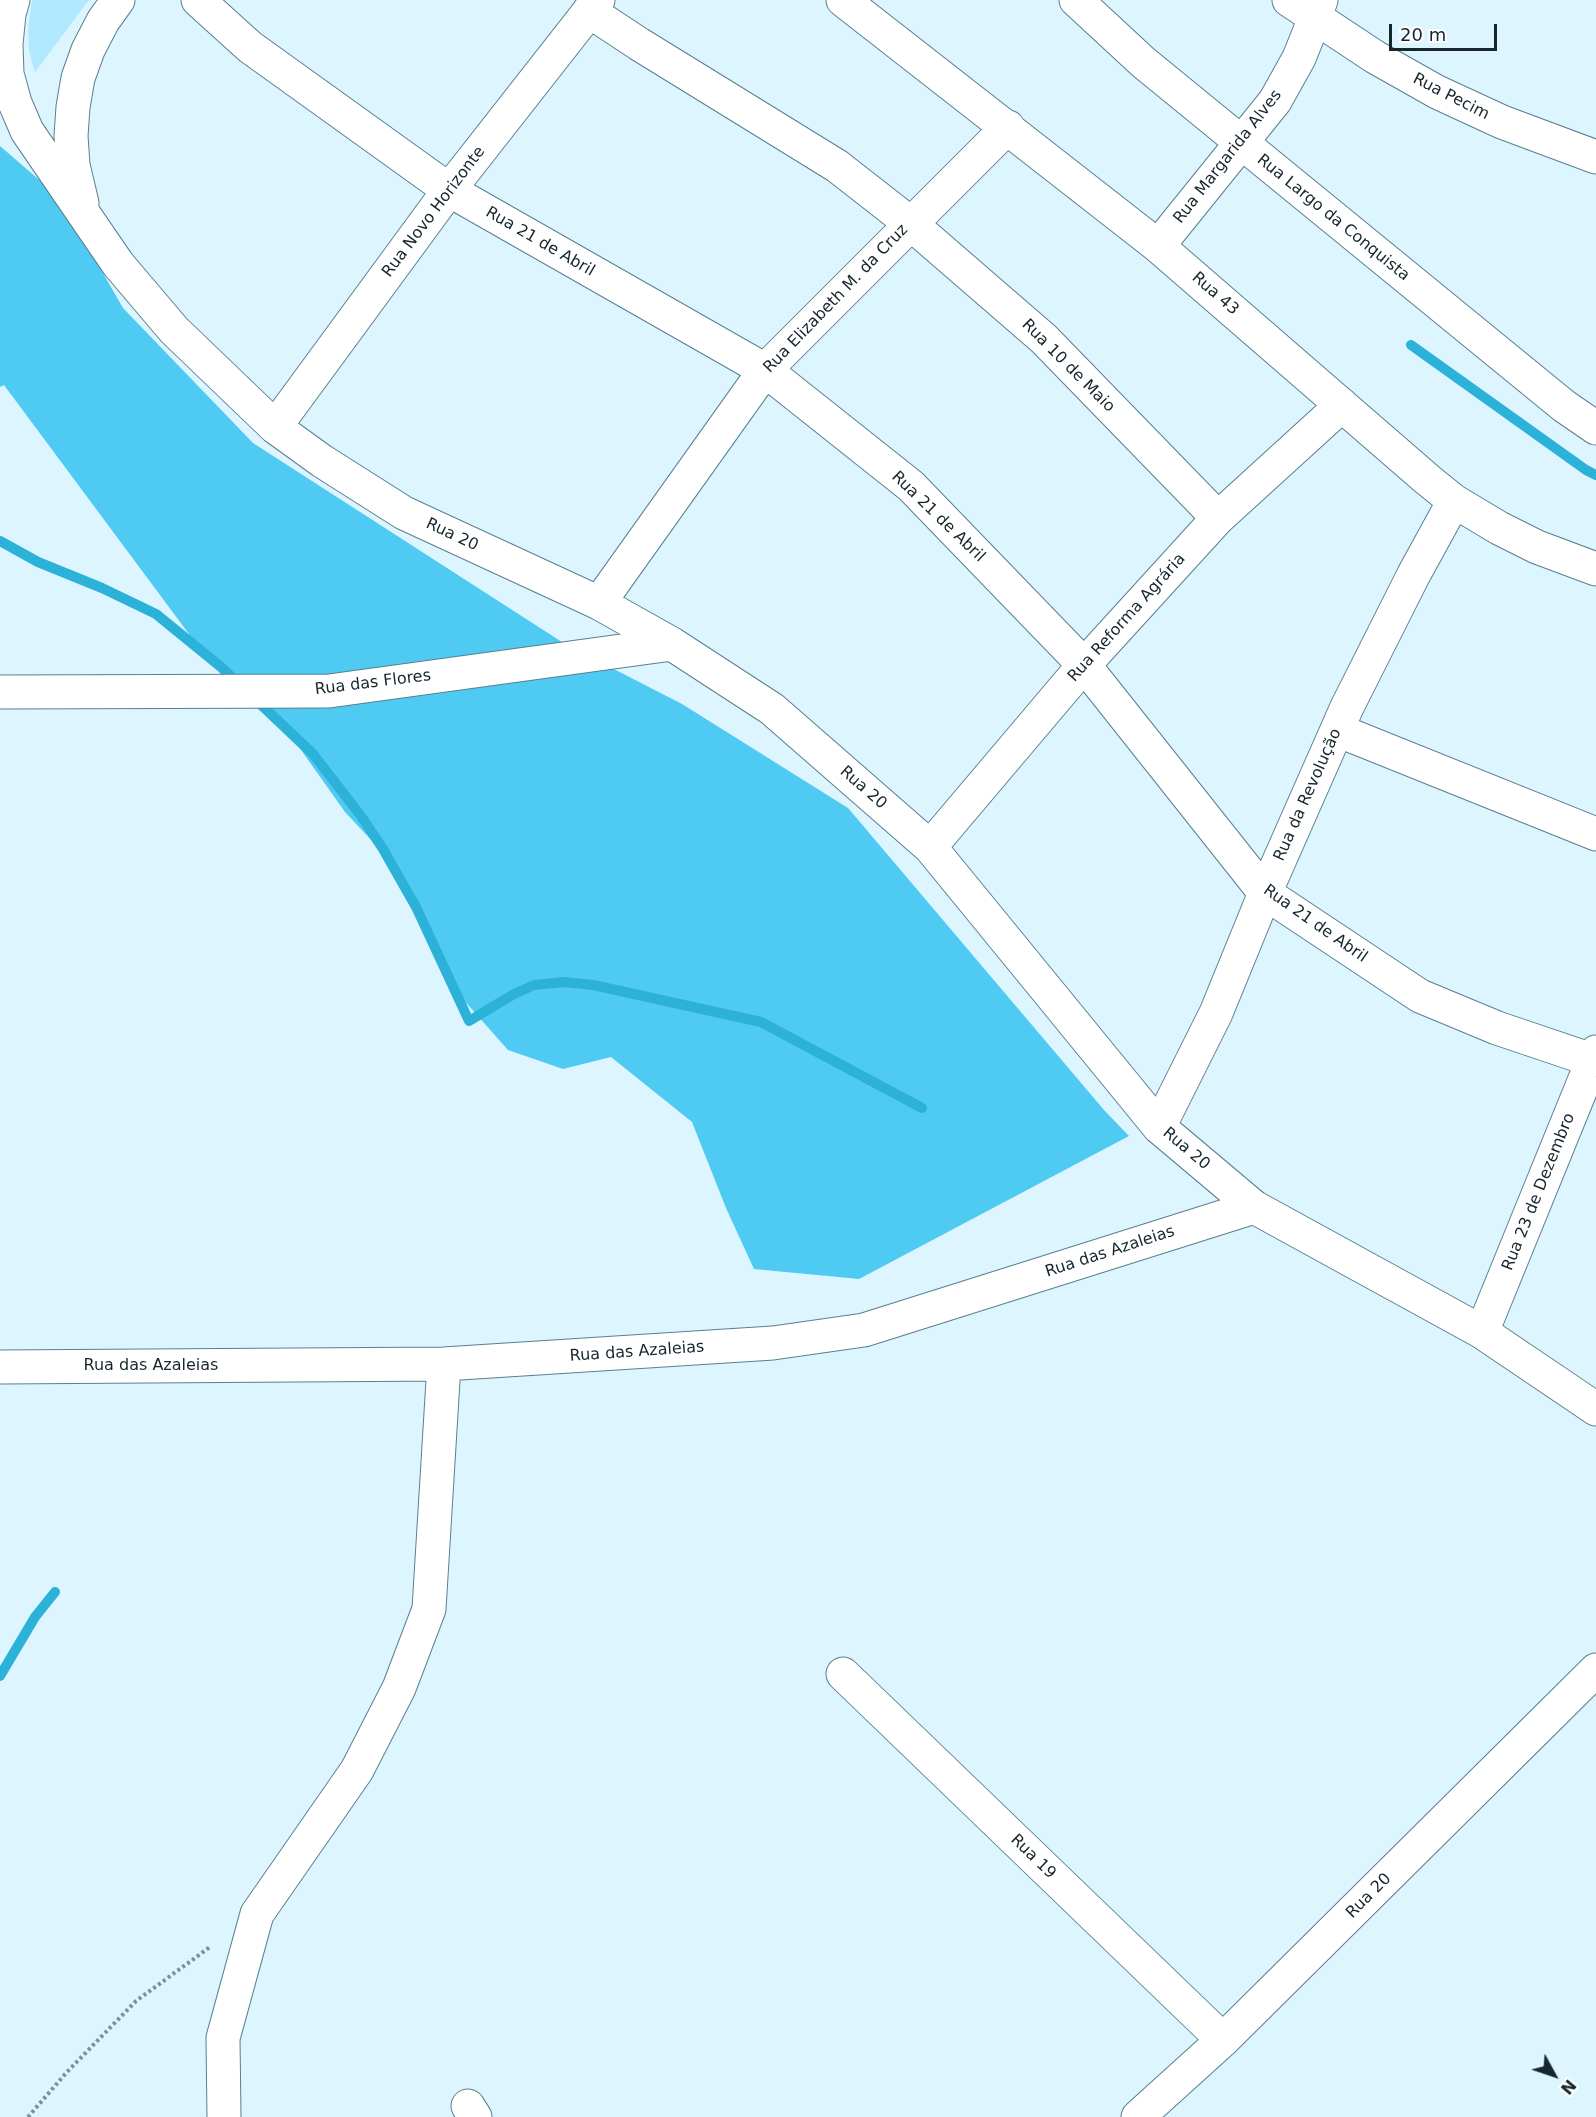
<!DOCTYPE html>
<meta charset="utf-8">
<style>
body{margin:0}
#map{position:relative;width:1596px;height:2117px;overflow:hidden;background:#dcf5ff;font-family:"DejaVu Sans",sans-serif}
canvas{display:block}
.north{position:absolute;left:1524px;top:2045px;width:60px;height:60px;-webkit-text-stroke:4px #fff;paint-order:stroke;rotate:130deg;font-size:16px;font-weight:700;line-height:24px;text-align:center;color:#16262c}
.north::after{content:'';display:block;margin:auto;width:21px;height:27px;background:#16262c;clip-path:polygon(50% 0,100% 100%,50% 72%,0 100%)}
.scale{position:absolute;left:1389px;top:24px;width:108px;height:27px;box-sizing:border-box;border:3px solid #16262c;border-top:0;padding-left:8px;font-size:18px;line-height:21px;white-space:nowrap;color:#16262c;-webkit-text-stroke:4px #fff;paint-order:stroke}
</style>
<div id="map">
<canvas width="1596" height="2117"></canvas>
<div class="north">N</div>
<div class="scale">20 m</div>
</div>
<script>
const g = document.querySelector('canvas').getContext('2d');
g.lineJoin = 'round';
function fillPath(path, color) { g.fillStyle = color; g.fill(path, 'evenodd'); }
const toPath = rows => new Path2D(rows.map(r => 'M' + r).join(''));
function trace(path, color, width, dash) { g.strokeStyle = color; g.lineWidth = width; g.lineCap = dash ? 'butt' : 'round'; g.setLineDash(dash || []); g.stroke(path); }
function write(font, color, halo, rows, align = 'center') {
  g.font = font + ' "DejaVu Sans",sans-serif'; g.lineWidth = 5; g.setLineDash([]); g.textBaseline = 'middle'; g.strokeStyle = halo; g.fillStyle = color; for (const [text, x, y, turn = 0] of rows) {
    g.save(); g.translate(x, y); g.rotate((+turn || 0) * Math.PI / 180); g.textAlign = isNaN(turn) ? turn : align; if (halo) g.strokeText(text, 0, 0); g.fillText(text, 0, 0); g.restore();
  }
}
fillPath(toPath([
 [32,0,89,0,35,72,29,51,28,30]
]), '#b0e9fe');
fillPath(toPath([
 [0,146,59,197,123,308,253,443,565,644,682,704,848,808,1104,1110,1129,1136,859,1279,754,1269,726,1208,692,1122,611,1057,563,1069,508,1050,453,988,389,859,345,812,294,740,212,665,4,385,0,387]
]), '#4ecaf3');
trace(toPath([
 [1411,345,1586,470,1596,475],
 [0,541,38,562,102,588,156,614,221,667,239,684],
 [255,699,313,754,361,816,383,849,416,907,469,1021,514,994,534,985,564,982,593,985,761,1022,922,1108],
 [0,1676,35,1617,55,1592]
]), '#2cb1d9', 10);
const minor = toPath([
 [13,0,9,14,6,44,7,74,15,103,27,131,118,264,174,330,275,427,322,461,404,513,599,603,672,644,772,709,930,847,1159,1127,1254,1207,1482,1332,1596,1409],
 [198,0,250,47,449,190,765,370,911,486,1084,665,1265,893,1420,996,1497,1028,1592,1060],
 [843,0,1158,246,1428,480,1454,501,1499,528,1537,547,1596,569],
 [1076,0,1143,62,1564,406,1596,428],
 [1289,0,1375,57,1437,92,1502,122,1596,157],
 [589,11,639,44,837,166,910,223,1044,339,1218,518],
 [82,203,73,165,71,136,73,107,78,78,88,50,103,21,118,0],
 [1158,246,1275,101,1299,58,1315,18,1321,0],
 [275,427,449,190,598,0],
 [599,603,765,370,1008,127],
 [0,692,329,691,672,644],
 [1337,730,1596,834],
 [930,847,1084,665,1218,518,1342,405],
 [1159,1127,1216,1013,1265,893,1347,707,1414,574,1454,501],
 [1482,1332,1596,1052],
 [0,1367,444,1364,773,1343,864,1330,1254,1207],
 [843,1674,1223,2040],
 [468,2106,475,2117],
 [224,2117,223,2038,257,1914,357,1770,399,1688,429,1609,444,1364],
 [1138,2117,1223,2040,1596,1670]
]);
trace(minor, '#58808e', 35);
trace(toPath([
 [28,2117,67,2072,136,2001,210,1947]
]), '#7b9098', 4, [3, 3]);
trace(minor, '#fff', 33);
write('16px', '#16262c', '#fff', [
 ["Rua Pecim",1451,97,27],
 ["Rua Margarida Alves",1228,157,-52],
 ["Rua Novo Horizonte",434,212,-53],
 ["Rua Largo da Conquista",1333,218,39],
 ["Rua 21 de Abril",540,242,30],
 ["Rua 43",1215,294,41],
 ["Rua Elizabeth M. da Cruz",836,299,-46],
 ["Rua 10 de Maio",1068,366,45],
 ["Rua 21 de Abril",938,517,44],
 ["Rua 20",452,535,25],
 ["Rua Reforma Agrária",1127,618,-48],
 ["Rua das Flores",373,683,-7],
 ["Rua 20",863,788,41],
 ["Rua da Revolução",1308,795,-66],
 ["Rua 21 de Abril",1315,924,35],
 ["Rua 20",1186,1149,40],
 ["Rua 23 de Dezembro",1539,1192,-68],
 ["Rua das Azaleias",1110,1252,-18],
 ["Rua das Azaleias",637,1352,-4],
 ["Rua das Azaleias",151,1366],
 ["Rua 19",1033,1857,44],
 ["Rua 20",1369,1896,-45]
]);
</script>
